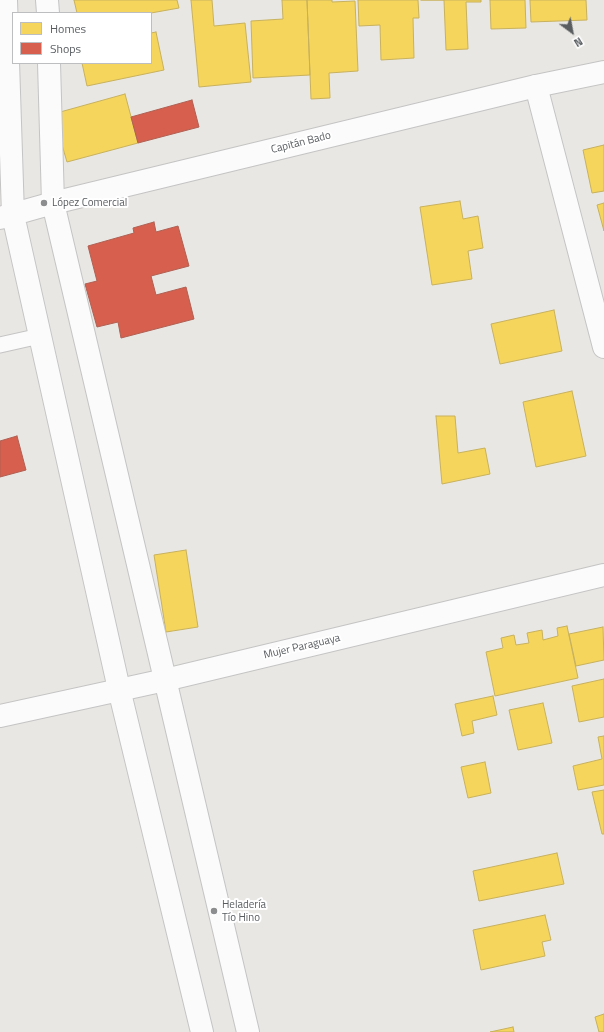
<!DOCTYPE html>
<meta charset="utf-8">
<style>
body{margin:0}
#map{position:relative;width:604px;height:1032px;overflow:hidden;background:#e9e7e3;font-family:"Titillium Web",sans-serif}
canvas{display:block}
.legend{position:absolute;left:12px;top:12px;width:140px;height:52px;box-sizing:border-box;background:#fff;border:1px solid #bdbebf;margin:0;padding:5px 7px;list-style:none;font-size:12px;color:#595d60}
.legend li{display:flex;align-items:center;gap:8px;height:20px}
.legend b{width:20px;border:1px solid #bdbebf}
.north{position:absolute;left:552px;top:12px;width:40px;height:40px;-webkit-text-stroke:3px #fff;paint-order:stroke;rotate:148deg;font-size:11px;font-weight:700;line-height:16px;text-align:center;color:#595d60}
.north::after{content:'';display:block;margin:auto;width:14px;height:18px;background:#595d60;clip-path:polygon(50% 0,100% 100%,50% 72%,0 100%)}
</style>
<div id="map">
<canvas width="604" height="1032"></canvas>
<ul class="legend">
<li><b style="height:11px;background:#f6d55c"></b>Homes</li>
<li><b style="height:11px;background:#d6604d"></b>Shops</li>
</ul>
<div class="north">N</div>
</div>
<script>
const g = document.querySelector('canvas').getContext('2d');
g.lineJoin = 'round';
function fillPath(path, color) { g.fillStyle = color; g.fill(path, 'evenodd'); }
const toPath = rows => new Path2D(rows.map(r => 'M' + r).join(''));
function trace(path, color, width, dash) { g.strokeStyle = color; g.lineWidth = width; g.lineCap = dash ? 'butt' : 'round'; g.setLineDash(dash || []); g.stroke(path); }
function write(font, color, halo, rows, align = 'center') {
  g.font = font + ' "Titillium Web",sans-serif'; g.lineWidth = 4; g.setLineDash([]); g.textBaseline = 'middle'; g.strokeStyle = halo; g.fillStyle = color; for (const [text, x, y, turn = 0] of rows) {
    g.save(); g.translate(x, y); g.rotate((+turn || 0) * Math.PI / 180); g.textAlign = isNaN(turn) ? turn : align; if (halo) g.strokeText(text, 0, 0); g.fillText(text, 0, 0); g.restore();
  }
}
const homes = toPath([
 [74,0,177,0,179,8,151,13,77,13,74,0],
 [191,0,212,0,214,26,245,23,251,82,199,87,191,0],
 [282,0,307,0,310,75,253,78,251,21,283,19,282,0],
 [307,0,332,0,332,2,355,1,358,71,329,73,330,98,311,99,307,0],
 [358,0,418,0,419,18,413,18,414,58,381,60,380,25,359,26,358,0],
 [421,0,481,0,481,2,466,2,468,49,446,50,444,0,421,0],
 [490,0,525,0,526,28,491,29,490,0],
 [530,0,586,0,587,20,531,22,530,0],
 [156,32,164,70,87,86,82,63,151,63,151,33,156,32],
 [125,94,138,143,67,162,53,114,125,94],
 [604,145,604,191,592,193,583,150,604,145],
 [460,201,463,219,478,216,483,248,468,251,472,279,432,285,420,207,460,201],
 [604,203,604,231,597,205,604,203],
 [554,310,562,351,500,364,491,324,554,310],
 [572,391,586,456,536,467,523,402,572,391],
 [436,416,455,416,458,453,485,448,490,474,442,484,436,416],
 [186,550,198,627,166,632,154,555,186,550],
 [567,626,578,678,495,696,486,652,503,648,501,638,514,635,516,645,529,643,527,633,542,630,543,640,558,636,557,628,567,626],
 [603,627,604,660,576,666,569,634,603,627],
 [604,679,604,717,579,722,572,686,604,679],
 [493,696,497,715,472,721,474,733,462,736,455,704,493,696],
 [543,703,552,743,518,750,509,710,543,703],
 [604,736,604,785,578,790,573,766,602,759,598,737,604,736],
 [485,762,491,793,468,798,461,767,485,762],
 [604,790,604,834,602,834,592,792,604,790],
 [557,853,564,884,479,901,473,871,557,853],
 [545,915,551,940,542,942,545,956,481,970,473,930,545,915],
 [604,1014,604,1032,599,1032,595,1017,604,1014],
 [513,1027,514,1032,490,1032,513,1027]
]);
fillPath(homes, '#f6d55c');
trace(homes, '#c7b15d', 1);
const shops = toPath([
 [192,100,199,127,138,143,131,117,192,100],
 [154,222,156,232,178,226,189,266,151,276,156,295,186,287,194,319,121,338,118,322,97,327,85,284,97,281,88,246,134,233,133,228,154,222],
 [17,436,26,470,0,477,0,441,17,436]
]);
fillPath(shops, '#d6604d');
trace(shops, '#b05f53', 1);
const service = toPath([
 [0,345,40,336]
]);
const minor = toPath([
 [6,0,13,215],
 [47,0,48,13],
 [49,63,53,203],
 [536,86,604,347],
 [0,716,165,680,604,575]
]);
const secondary = toPath([
 [53,203,248,1032],
 [13,215,119,689,202,1032],
 [0,218,53,203,536,86,604,72]
]);
trace(service, '#c4c4c4', 17);
trace(minor, '#c4c4c4', 24);
trace(secondary, '#c4c4c4', 24);
trace(service, '#fcfbfb', 15);
trace(minor, '#fcfbfb', 22);
trace(secondary, '#fcfbfb', 22);
for (const [x, y, r, color] of [
 [44,203,4,"#8b8d8e"],
 [214,911,4,"#8b8d8e"]
]) { const dot = new Path2D(); dot.arc(x, y, r, 0, 2 * Math.PI); g.fillStyle = color; g.fill(dot); trace(dot, '#fff', 1.5); }
write('11px', '#595d60', '#fff', [
 ["Capitán Bado",301,143,-14],
 ["Mujer Paraguaya",302,647,-13]
]);
write('11px', '#595d60', '#fff', [
 ["López Comercial",52,203],
 ["Heladería",222,905],
 ["Tío Hino",222,918]
], 'left');
</script>
